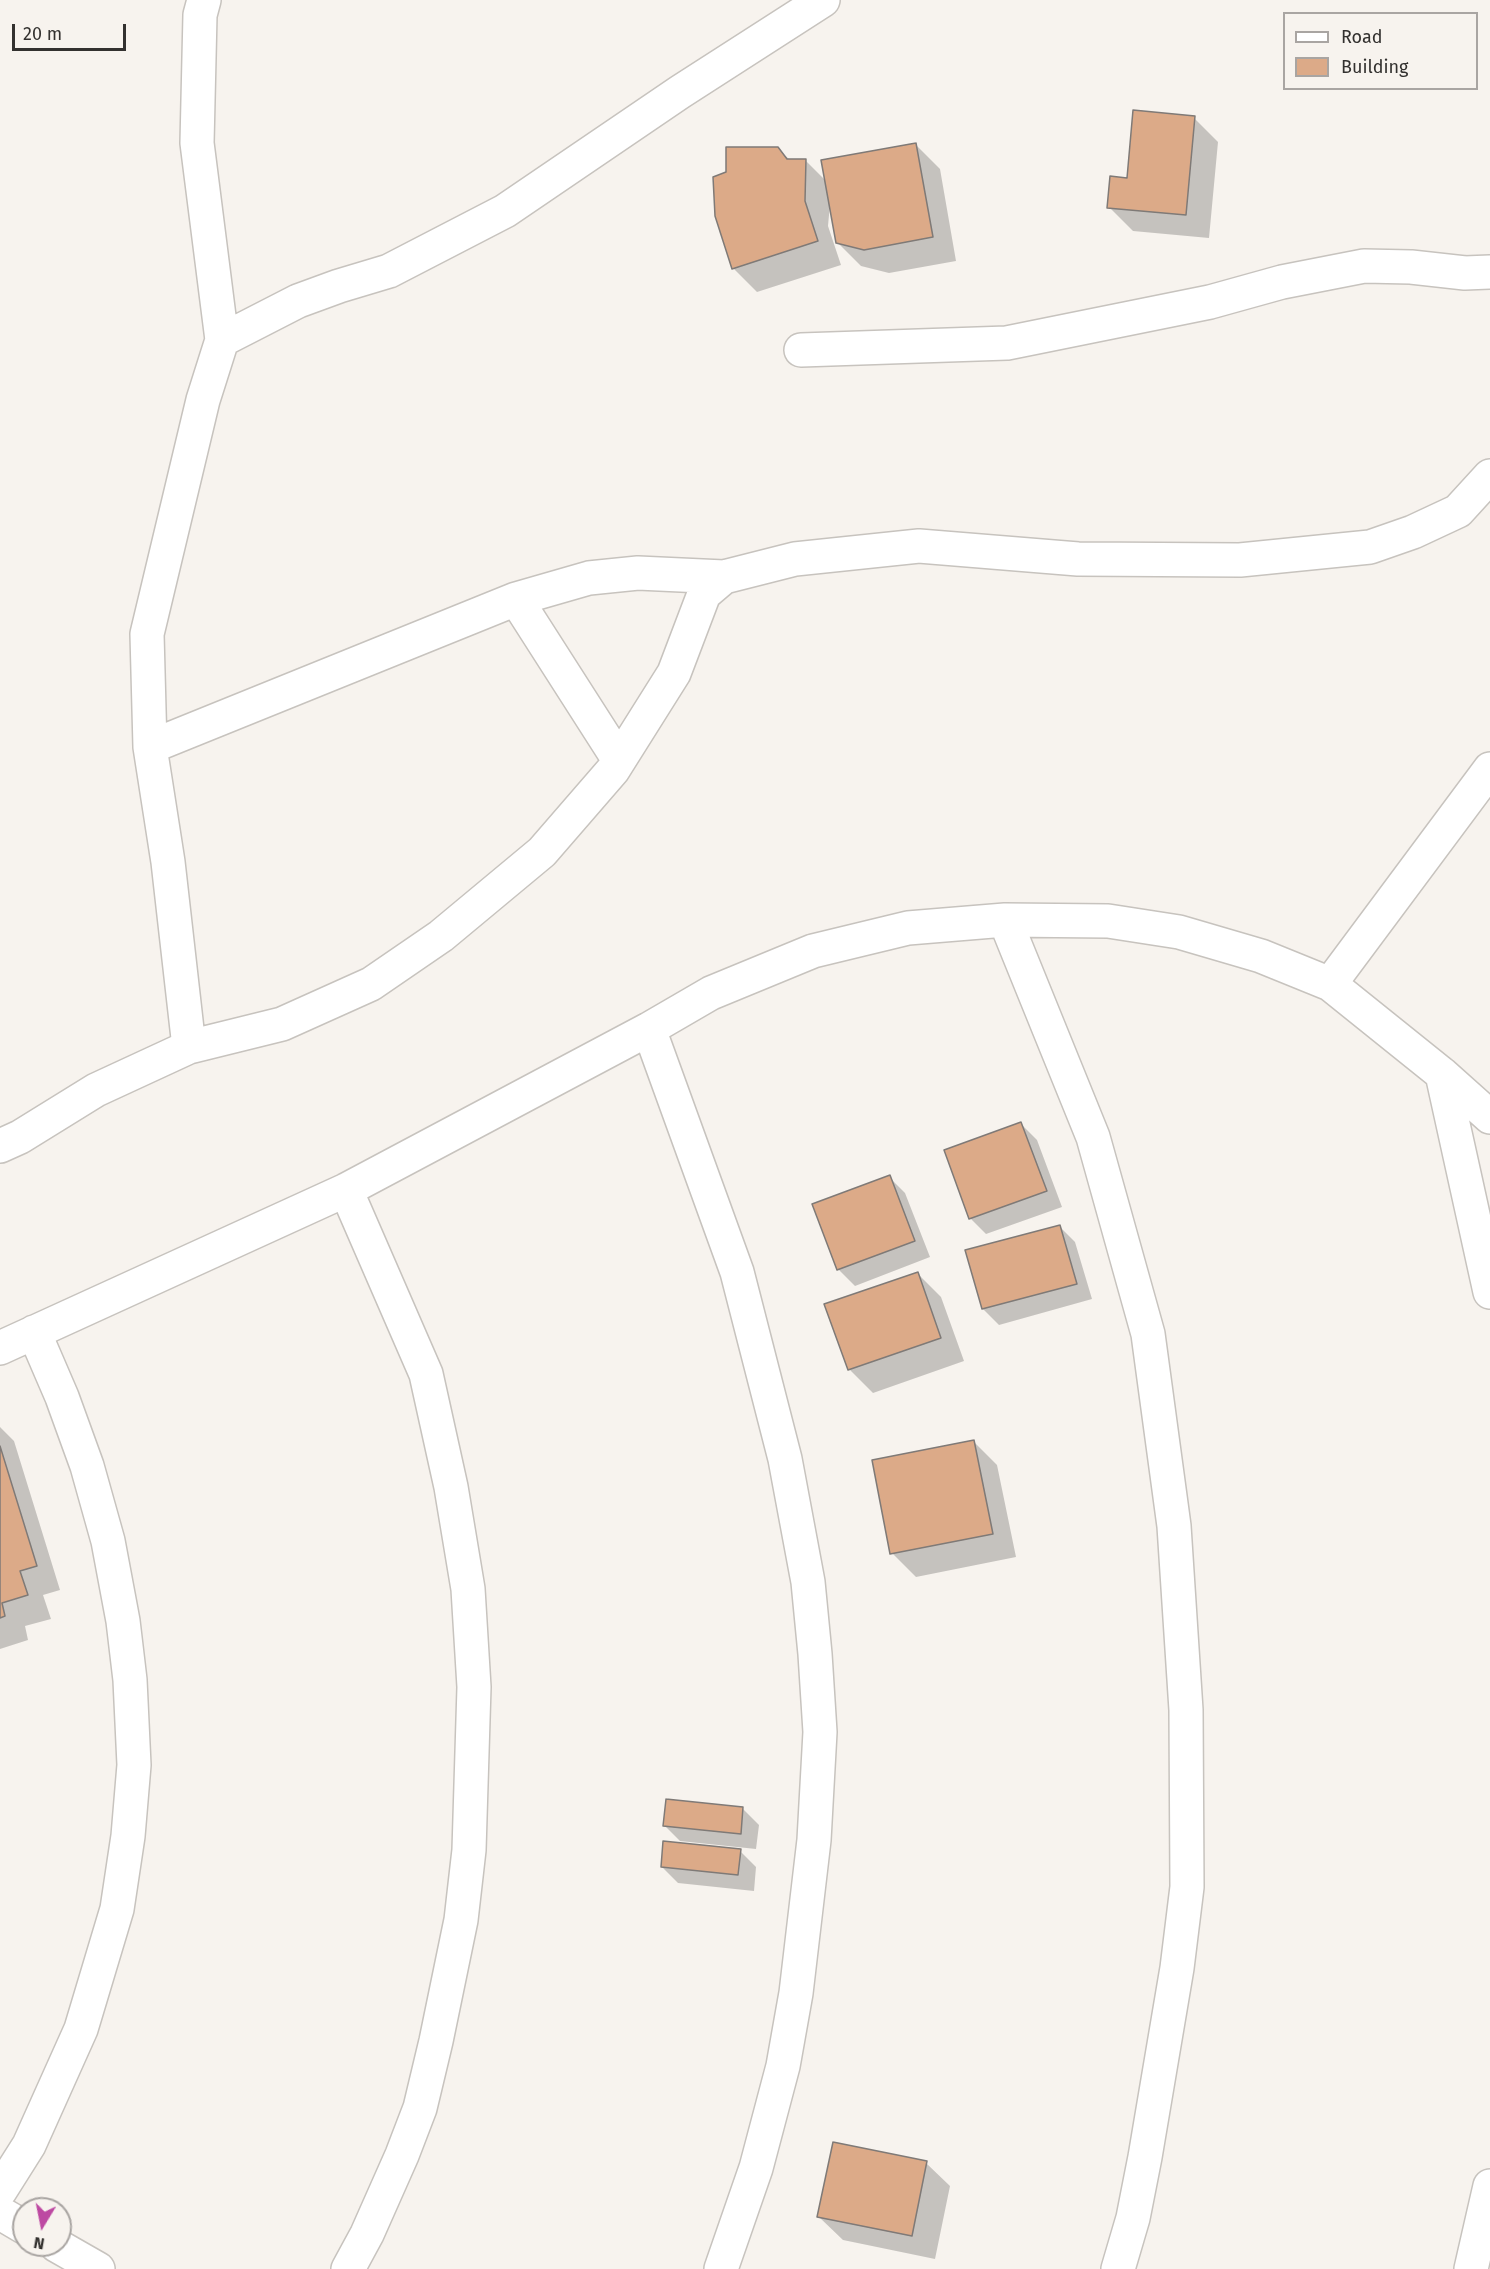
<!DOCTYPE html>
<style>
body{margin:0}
#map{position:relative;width:1490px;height:2269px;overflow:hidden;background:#f7f3ee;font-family:"Fira Sans",sans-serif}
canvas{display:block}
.legend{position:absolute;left:1283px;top:12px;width:195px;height:78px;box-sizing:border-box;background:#f7f3ee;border:2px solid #a9a5a2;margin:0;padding:8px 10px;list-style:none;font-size:18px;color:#33312f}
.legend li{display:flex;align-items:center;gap:12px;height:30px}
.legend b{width:30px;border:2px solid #a9a5a2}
.north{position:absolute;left:12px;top:2197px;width:60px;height:60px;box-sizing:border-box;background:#f7f3ee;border:2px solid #a9a5a2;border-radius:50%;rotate:190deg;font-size:16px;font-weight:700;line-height:24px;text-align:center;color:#33312f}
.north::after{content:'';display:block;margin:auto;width:21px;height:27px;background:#bd49a2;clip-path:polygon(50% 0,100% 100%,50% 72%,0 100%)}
.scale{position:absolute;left:12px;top:24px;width:114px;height:27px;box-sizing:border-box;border:3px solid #33312f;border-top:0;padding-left:8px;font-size:18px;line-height:21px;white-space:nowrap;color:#33312f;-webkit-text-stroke:4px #f7f3ee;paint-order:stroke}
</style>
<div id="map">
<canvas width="1490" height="2269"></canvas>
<ul class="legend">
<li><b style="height:8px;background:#fff"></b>Road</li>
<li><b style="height:16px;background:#dcaa88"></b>Building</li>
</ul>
<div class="north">N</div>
<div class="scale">20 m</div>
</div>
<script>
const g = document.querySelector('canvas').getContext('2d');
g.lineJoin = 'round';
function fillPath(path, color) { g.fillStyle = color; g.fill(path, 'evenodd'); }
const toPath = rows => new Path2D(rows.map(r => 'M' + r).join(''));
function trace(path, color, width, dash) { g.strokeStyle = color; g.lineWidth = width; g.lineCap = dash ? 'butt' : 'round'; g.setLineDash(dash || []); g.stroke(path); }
fillPath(toPath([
 [1194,118,1218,142,1209,238,1133,231,1109,207],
 [916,145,940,169,956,261,889,273,861,266,837,242,830,204,828,226,841,265,757,292,733,268,778,149,790,160,805,160,826,181],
 [1021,1124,1037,1140,1062,1207,986,1234,970,1218],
 [889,1177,905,1193,930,1257,855,1286,839,1270,814,1205],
 [1059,1226,1075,1242,1092,1299,999,1325,983,1309],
 [917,1273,941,1297,964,1361,873,1393,849,1369],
 [0,1427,14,1441,60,1590,43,1595,51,1619,25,1626,28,1640,0,1649],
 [973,1441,997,1465,1016,1557,916,1577,892,1553],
 [743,1809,759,1825,756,1849,680,1841,664,1825],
 [740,1851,756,1867,754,1891,678,1883,662,1867],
 [926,2163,950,2186,935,2259,843,2240,819,2217]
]), '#0003');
const building = toPath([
 [1133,110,1195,116,1186,215,1107,208,1110,176,1127,178,1133,110],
 [916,143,933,237,864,250,836,243,821,160,916,143],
 [726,147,778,147,787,159,806,159,805,201,818,241,732,269,715,216,713,177,726,172,726,147],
 [1021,1122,1047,1191,969,1219,944,1150,1021,1122],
 [890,1175,915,1241,837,1270,812,1204,890,1175],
 [1060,1225,1077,1284,982,1309,965,1250,1060,1225],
 [918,1272,941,1338,848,1370,824,1304,918,1272],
 [974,1440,993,1534,890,1554,872,1460,974,1440],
 [0,1446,37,1566,20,1571,28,1595,2,1603,5,1616,0,1618,0,1446],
 [666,1799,743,1807,741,1834,663,1826,666,1799],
 [663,1841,741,1849,738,1875,661,1867,663,1841],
 [833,2142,927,2161,912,2236,817,2217,833,2142]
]);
fillPath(building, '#dcaa88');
trace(building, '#7f7a77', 1.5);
const minor = toPath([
 [204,0,200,15,197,143,222,340],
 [801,350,1007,343,1210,302,1282,282,1364,266,1411,267,1465,273,1490,272],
 [516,599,619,760],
 [150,747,516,599,589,578,638,573,724,577],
 [1005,920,1093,1137,1148,1334,1174,1526,1186,1710,1187,1887,1177,1968,1145,2157,1133,2218,1118,2269],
 [1330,984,1490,769],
 [649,1029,737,1272,785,1459,808,1582,815,1654,820,1732,814,1840,796,1993,783,2066,756,2168,721,2269],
 [189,1047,168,862,150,747,147,634,203,400,222,340,298,301,339,286,389,271,505,211,680,92,823,0],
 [1442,1074,1490,1292],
 [0,1146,20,1137,96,1090,189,1047,282,1024,371,984,441,936,542,852,613,770,674,673,704,594,724,577,795,559,919,546,1078,559,1240,560,1370,547,1413,532,1458,511,1490,476],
 [346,1190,426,1374,451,1487,468,1589,474,1687,469,1850,461,1920,436,2041,420,2108,402,2155,367,2234,348,2269],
 [0,1348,346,1190,649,1029,711,993,813,951,908,928,1005,920,1108,921,1179,932,1261,956,1330,984,1442,1074,1490,1117],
 [0,2191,29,2145,81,2029,117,1909,128,1836,134,1765,130,1680,123,1621,108,1541,87,1466,62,1397,34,1332],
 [0,2213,24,2227],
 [56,2245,98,2269],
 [1471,2269,1490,2186]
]);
trace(minor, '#c7c3be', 36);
trace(minor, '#fff', 33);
</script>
